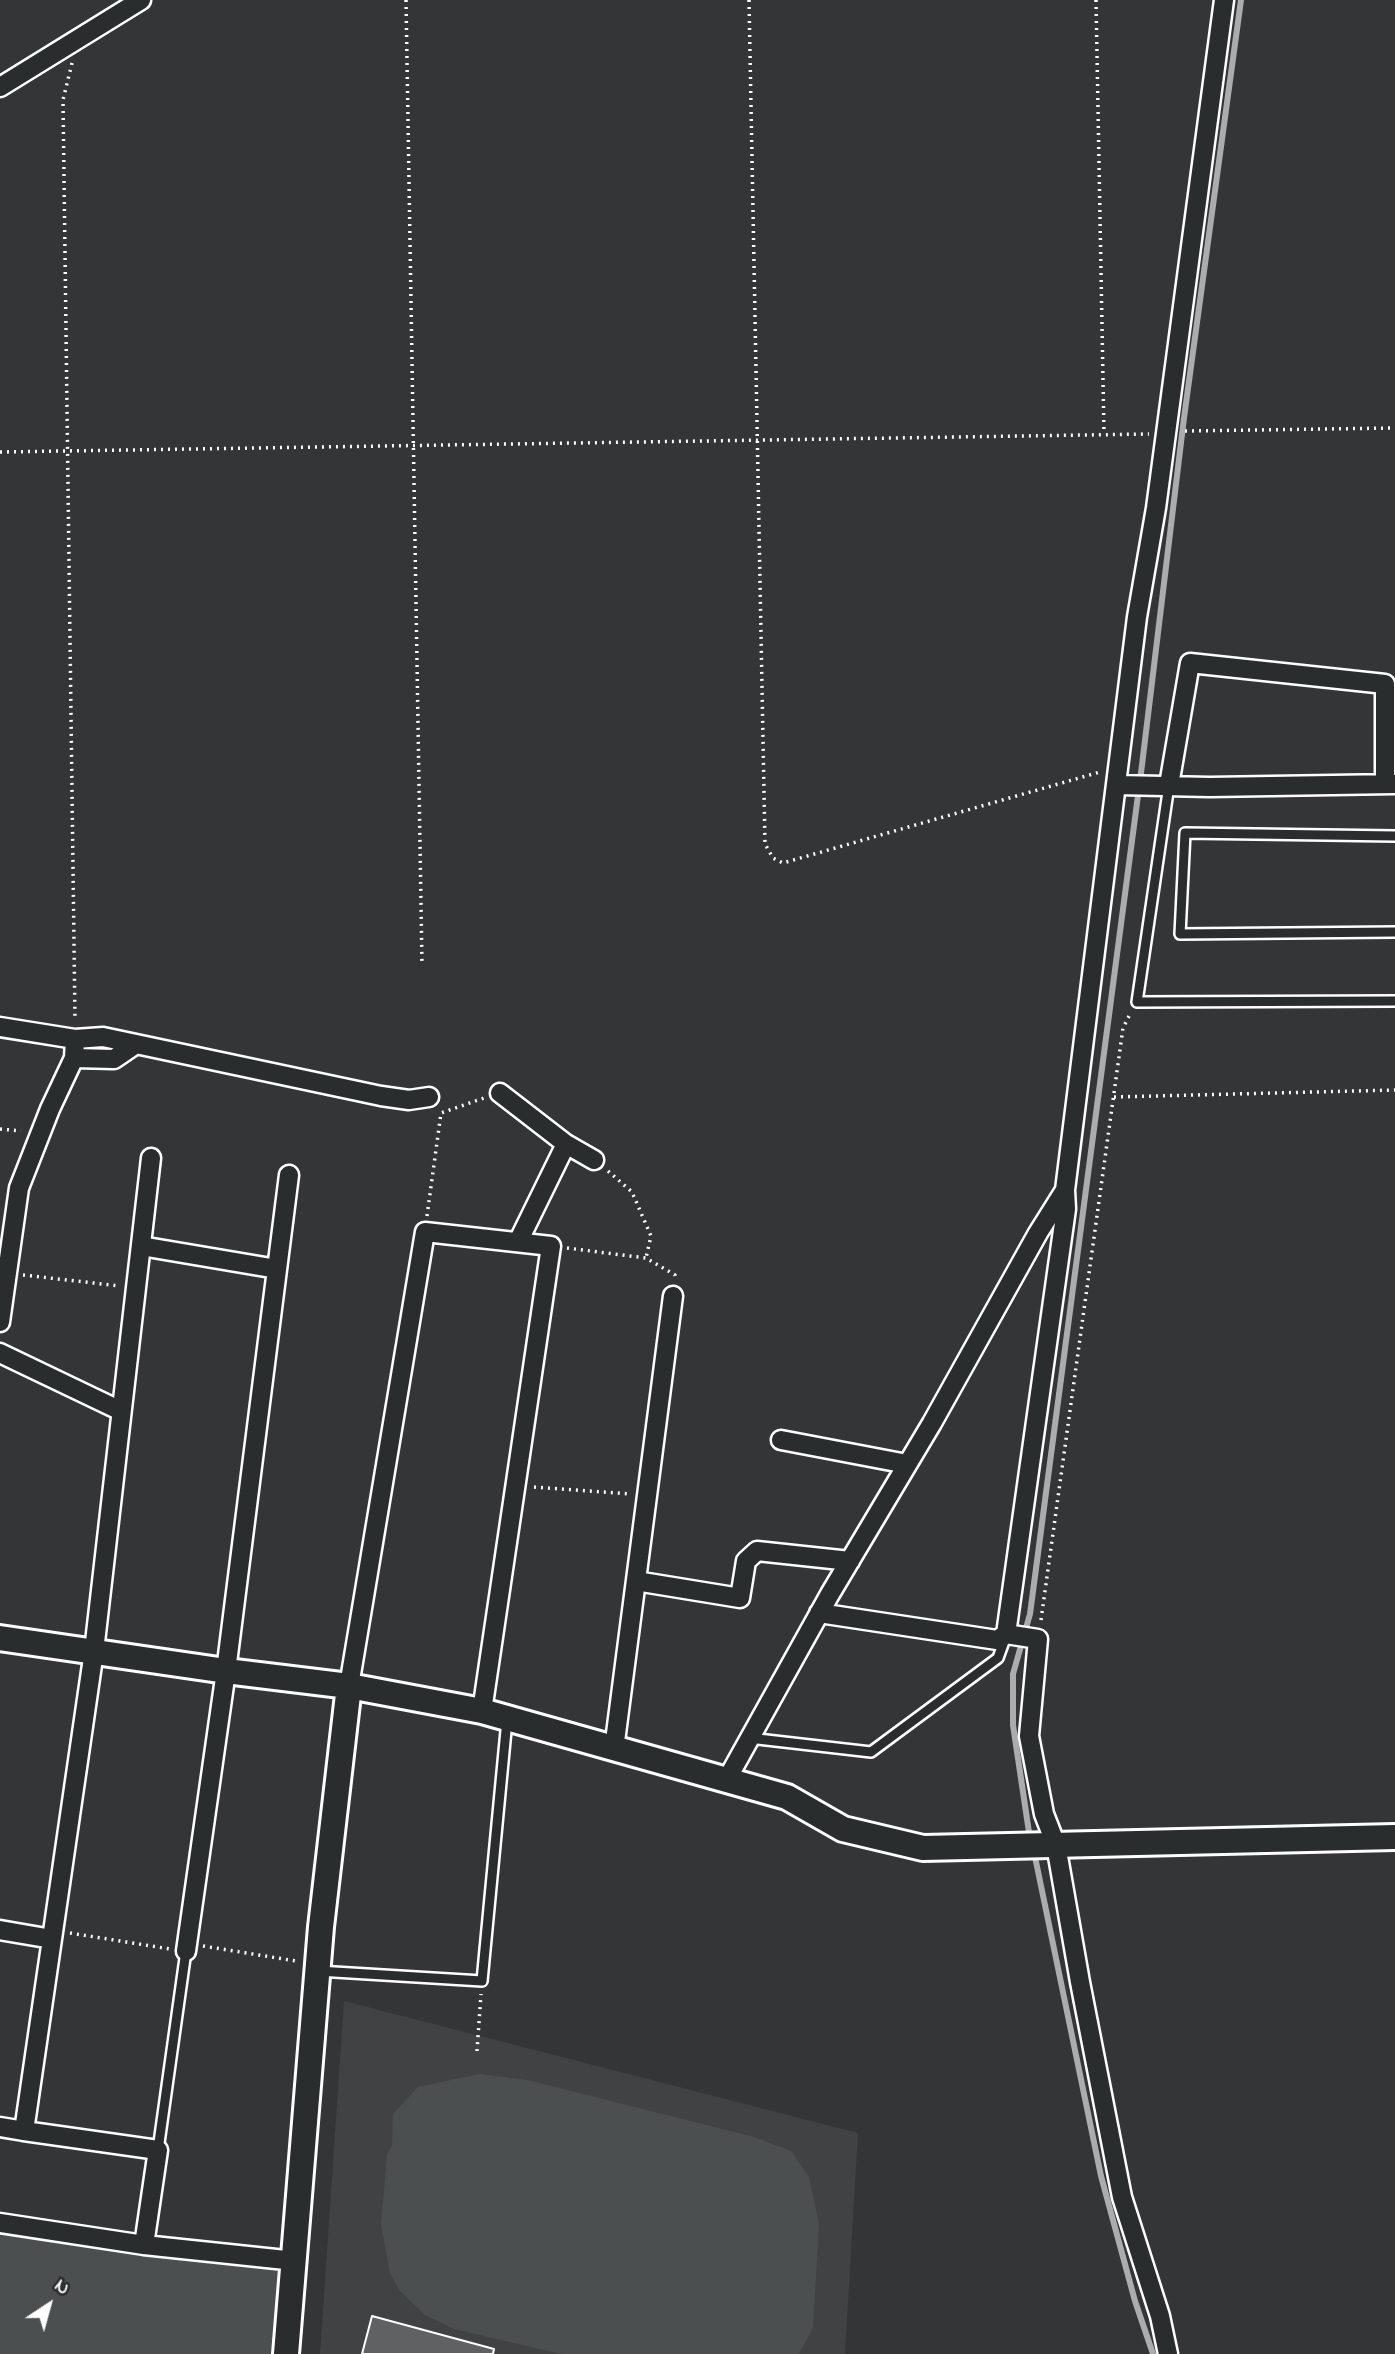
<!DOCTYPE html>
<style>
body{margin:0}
#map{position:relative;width:1395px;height:2354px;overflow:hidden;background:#333536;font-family:"Indie Flower",sans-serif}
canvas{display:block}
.north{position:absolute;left:14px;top:2270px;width:70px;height:70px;-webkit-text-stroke:5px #2a2d2e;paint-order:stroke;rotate:36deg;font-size:19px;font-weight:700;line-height:28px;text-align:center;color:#fff}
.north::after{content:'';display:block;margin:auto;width:24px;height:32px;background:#fff;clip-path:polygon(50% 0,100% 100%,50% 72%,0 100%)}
</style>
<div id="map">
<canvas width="1395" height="2354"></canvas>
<div class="north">N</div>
</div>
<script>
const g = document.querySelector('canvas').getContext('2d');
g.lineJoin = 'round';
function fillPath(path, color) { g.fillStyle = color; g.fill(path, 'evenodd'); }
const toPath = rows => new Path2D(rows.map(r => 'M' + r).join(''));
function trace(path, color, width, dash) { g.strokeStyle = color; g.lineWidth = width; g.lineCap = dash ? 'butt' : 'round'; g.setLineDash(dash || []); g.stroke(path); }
fillPath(toPath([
 [344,2001,858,2133,845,2354,320,2354]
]), '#404243');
fillPath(toPath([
 [479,2074,527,2080,754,2137,791,2151,809,2177,819,2224,813,2328,799,2354,561,2354,454,2329,425,2315,400,2291,390,2273,381,2225,387,2155,392,2146,393,2114,418,2087],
 [0,2235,281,2271,271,2354,0,2354]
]), '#4c4f50');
trace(toPath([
 [1030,1839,1013,1725,1013,1674,1030,1614,1142,765,1184,418,1241,0],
 [1034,1852,1101,2176,1135,2301,1153,2354]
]), '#abacad', 6);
const building = toPath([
 [372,2316,494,2349,493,2354,362,2354,372,2316]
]);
fillPath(building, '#5f6162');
trace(building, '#fff', 2);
const lane = toPath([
 [1169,785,1137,1002,1395,1001],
 [1395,836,1185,833,1180,934,1395,932],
 [749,1738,871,1752,998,1658,1006,1636],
 [318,1971,482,1981,507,1720],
 [158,2150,186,1951]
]);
const street = toPath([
 [0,87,141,0],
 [1117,785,1210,787,1394,784],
 [1169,785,1190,663,1385,684,1385,784],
 [0,1027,75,1039,103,1037,381,1096,409,1100,429,1097],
 [74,1058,114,1059,136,1044],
 [500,1093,566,1144,594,1160],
 [518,1242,566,1144],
 [141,1246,277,1269],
 [0,1322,19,1188,50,1109,74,1058,75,1039],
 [0,1353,121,1411],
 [781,1440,907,1464],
 [636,1581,740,1598,746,1561,757,1551,850,1561],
 [819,1613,997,1640,1006,1634,1038,1639,1029,1736,1044,1814,1056,1845,1080,1982,1122,2197,1160,2316,1168,2354],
 [1006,1634,1066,1209,1065,1190],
 [349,1686,425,1232,551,1246,482,1711],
 [614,1749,673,1296],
 [726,1781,830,1594,932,1423,1038,1233,1065,1190,1137,617,1156,508,1224,0],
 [0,1930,52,1939],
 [186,1951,226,1671,289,1175],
 [0,2127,24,2131],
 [0,2223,144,2245,295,2261],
 [144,2245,158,2150,24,2131,94,1651,151,1158]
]);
const secondary = toPath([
 [0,1638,226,1671,349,1686,482,1711,787,1797,843,1829,923,1848,1395,1837],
 [286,2354,321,1927,349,1686]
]);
trace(lane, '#fff', 14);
trace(street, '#fff', 23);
trace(secondary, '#fff', 30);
trace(toPath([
 [406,0,422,964],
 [749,0,765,844,773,858,783,863,1100,772],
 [1096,0,1104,434],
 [72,63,63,100,75,1020],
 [1185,431,1395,428],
 [0,452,1149,434],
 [1114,1097,1395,1090],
 [0,1129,21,1131],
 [608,1171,632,1192,651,1236,646,1258],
 [427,1216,441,1113,484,1098],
 [567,1248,646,1258,675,1275,675,1280],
 [23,1275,120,1286],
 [534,1487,631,1494],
 [1041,1620,1123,1028,1131,1012],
 [70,1933,170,1949],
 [203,1946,296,1961],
 [477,2051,481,1994]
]), '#fff', 3.5, [2, 5]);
trace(lane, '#2a2d2e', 9);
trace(street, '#2a2d2e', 18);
trace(secondary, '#2a2d2e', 24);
</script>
